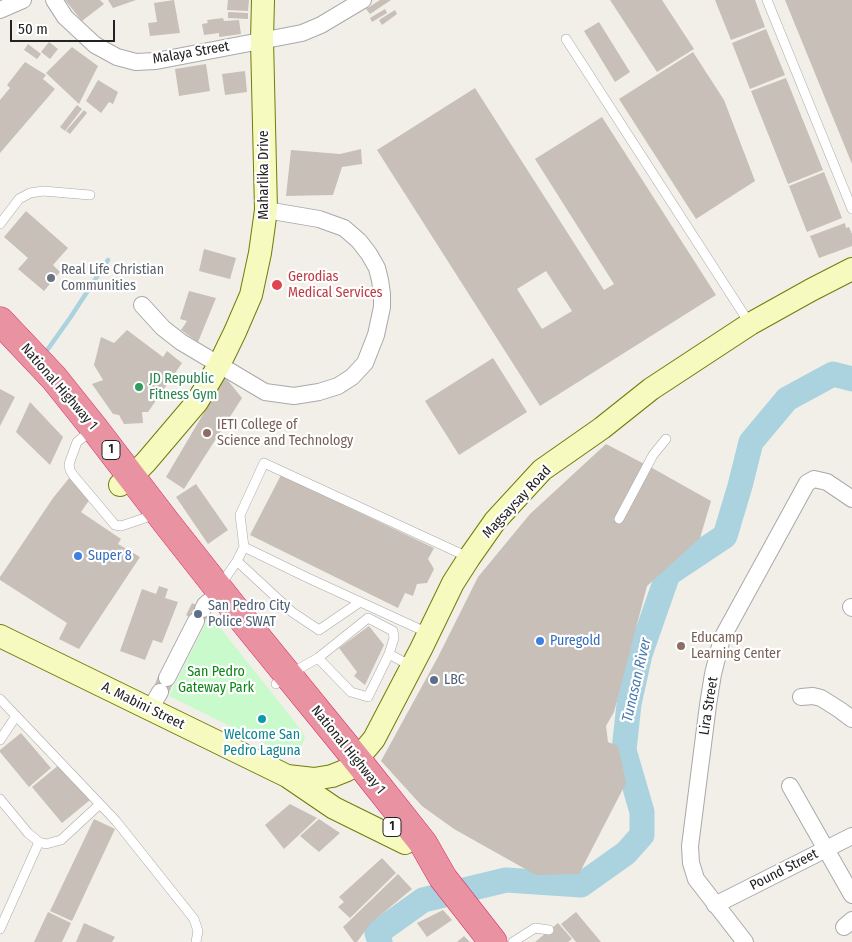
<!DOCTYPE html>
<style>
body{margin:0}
#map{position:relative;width:852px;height:942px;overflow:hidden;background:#f2efe9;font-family:"Fira Sans Condensed",sans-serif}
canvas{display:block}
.scale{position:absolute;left:10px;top:20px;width:105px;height:22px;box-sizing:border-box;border:2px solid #222;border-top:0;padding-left:6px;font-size:15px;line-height:18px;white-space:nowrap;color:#222;-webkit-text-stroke:4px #fff;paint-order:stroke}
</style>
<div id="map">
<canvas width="852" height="942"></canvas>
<div class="scale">50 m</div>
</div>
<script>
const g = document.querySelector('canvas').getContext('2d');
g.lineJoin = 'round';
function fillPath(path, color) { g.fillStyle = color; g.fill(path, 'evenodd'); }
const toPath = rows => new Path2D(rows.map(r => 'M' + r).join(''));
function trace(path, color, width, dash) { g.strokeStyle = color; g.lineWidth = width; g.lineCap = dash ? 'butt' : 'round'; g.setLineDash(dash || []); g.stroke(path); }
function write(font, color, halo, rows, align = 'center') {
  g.font = font + ' "Fira Sans Condensed",sans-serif'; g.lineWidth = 4.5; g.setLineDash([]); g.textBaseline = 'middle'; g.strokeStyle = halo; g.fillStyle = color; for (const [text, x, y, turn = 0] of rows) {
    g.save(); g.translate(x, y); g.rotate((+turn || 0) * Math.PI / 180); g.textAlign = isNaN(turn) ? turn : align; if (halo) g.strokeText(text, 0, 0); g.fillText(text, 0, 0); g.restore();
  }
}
fillPath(toPath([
 [210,615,302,731,305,737,302,745,295,748,272,747,169,696]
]), '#c8facc');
trace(toPath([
 [48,349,70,318,108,260]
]), '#aad3df', 4.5);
trace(toPath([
 [380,942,377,933,423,900,506,880,581,885,626,853,642,835,642,812,624,750,629,704,640,654,668,574,725,536,740,486,751,442,787,399,833,374,852,379]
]), '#aad3df', 25);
fillPath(toPath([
 [65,0,100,0,104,4,82,21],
 [108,0,136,0,113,8],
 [174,0,180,33,150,36,148,23,157,22,154,3],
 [228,0,249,0,248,11,227,10],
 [380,0,391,0,370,14,366,9],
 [610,0,662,0,694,49,657,72],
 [715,0,755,0,765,27,731,40],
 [785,0,852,0,852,164],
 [385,9,387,13,372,22,370,18],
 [395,10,397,14,382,25,379,20],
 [228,12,248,13,248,19,228,18],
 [223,18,224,21,239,20,241,34,219,37,219,33,204,35,202,24,208,23,207,20],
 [599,22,630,72,615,82,584,31],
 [766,29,785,75,750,89,732,43],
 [49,42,58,49,50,59,41,52],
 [28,44,41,54,37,59,24,50],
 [72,47,98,66,79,104,46,73],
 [693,52,724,100,755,181,696,219,619,99],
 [25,62,46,75,43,79,55,89,0,153,0,100,10,88,7,85],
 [206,64,210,91,179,96,175,69],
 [245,71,247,92,225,95,222,74],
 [786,78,823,170,788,184,751,91],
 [98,80,118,92,113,104,109,102,101,113,86,101],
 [475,88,604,290,614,284,535,159,602,117,716,295,540,406,377,150],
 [546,271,572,311,542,329,517,289],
 [77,105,82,109,65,131,60,127],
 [84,110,87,113,70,134,66,131],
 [361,149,362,164,342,167,333,195,286,196,291,150,340,154],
 [824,172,842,218,807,232,789,186],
 [26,211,68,248,53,265,60,272,44,291,18,269,28,258,4,237],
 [845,223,846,228,849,227,852,234,852,246,819,258,810,236],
 [204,249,236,258,230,279,199,271],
 [189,291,216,298,198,342,181,330,187,321,180,319],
 [127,330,163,357,167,351,182,363,148,412,142,412,143,423,124,424,119,415,113,414,92,384,103,380,94,365,101,337,114,343],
 [493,358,527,412,459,455,425,401],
 [225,377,242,398,184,489,166,477],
 [0,389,15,397,0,426],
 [30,402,63,437,50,465,16,432],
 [606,444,654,469,711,501,700,538,647,586,614,712,606,726,608,742,618,746,626,783,579,874,536,875,454,829,422,806,381,761,438,657,478,577,530,514],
 [281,475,434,548,428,559,434,569,427,583,417,584,413,596,405,593,398,608,250,535],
 [70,477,90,499,81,512,121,539,118,544,140,557,79,649,59,639,67,623,0,580,0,577,53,498],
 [196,484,228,530,208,544,176,497],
 [159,586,168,589,165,598,178,602,162,643,153,640,145,660,120,651,142,589,156,594],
 [192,603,210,612,203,625,186,615],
 [369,626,384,645,365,685,354,676,357,672,339,648],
 [159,674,174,681,168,695,153,689],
 [21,733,51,768,29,787,0,752,0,750],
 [60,764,90,800,62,823,32,787],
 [290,804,317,818,284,849,265,825],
 [94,819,115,829,72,921,50,911],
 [319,819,340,833,319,852,300,836],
 [382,858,396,873,350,918,338,907,344,902,339,897],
 [398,874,412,889,371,923,357,942,354,942,343,927],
 [443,910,452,920,427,937,417,923],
 [48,912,71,923,62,942,34,942],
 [576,912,601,942,576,942,561,924],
 [84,923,115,937,112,942,76,942],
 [558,923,572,939,568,942,535,942],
 [464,936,470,942,457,942]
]), '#c7bfb8');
const lane = toPath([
 [767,0,852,209],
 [566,39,750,324],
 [0,224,19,199,30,193,43,191,90,195],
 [92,430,77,442,69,464,70,470,73,475,115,525,121,526,145,518,153,512],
 [619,519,653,455,666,439],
 [244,547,240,515,264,463,468,557],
 [237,561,292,612,319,630,360,602],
 [217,583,226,577,237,561,244,547,308,578,428,633],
 [389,654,411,666],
 [276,684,288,675,318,658,368,618,393,631,394,638,389,654,368,697,351,692,318,658],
 [0,699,116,821,194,919,198,931,196,942],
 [0,740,16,716],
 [0,799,28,833,39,842,46,844,61,840,100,804],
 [0,929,39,842],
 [513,942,535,928,549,930]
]);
const street = toPath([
 [54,0,65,17,95,45,117,57,136,62,156,61,302,33,321,25,363,0],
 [0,10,23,0],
 [142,305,163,328,181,342,265,392,294,396,319,392,338,386,352,377,365,363,376,335,382,307,382,294,380,280,377,268,369,254,359,241,344,228,319,219,266,210],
 [851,607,852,608],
 [203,609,205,605,211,600],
 [167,678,196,621],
 [801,697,813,696,821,698,840,710,852,719],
 [150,709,160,692],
 [790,786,852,895],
 [715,905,852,836],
 [844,927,852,920],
 [745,942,696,879,691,863,690,846,708,705,713,674,722,638,807,483,814,479,827,482,852,499]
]);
const secondary = toPath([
 [120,485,131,477,146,462,197,402,219,365,235,332,251,295,260,253,266,210,262,40,263,0],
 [0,636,287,776,334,808,405,843],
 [287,776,314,779,332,776,347,770,358,761,364,751,374,739,421,649,453,583,469,558,495,521,542,470,602,428,651,389,750,324,811,290,852,269]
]);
const highway = toPath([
 [0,321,54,378,94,428,166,522,248,626,358,761,423,843,443,878,493,942]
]);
trace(lane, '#a9a9a9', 10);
trace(street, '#a9a9a9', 18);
trace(secondary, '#707d05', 24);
trace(highway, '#dc2a67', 29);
trace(lane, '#fff', 9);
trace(street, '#fff', 16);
trace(secondary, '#f7fabf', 22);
trace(highway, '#e892a2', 28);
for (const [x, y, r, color] of [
 [51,278,5,"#6b7280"],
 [277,285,6,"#e0444e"],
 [139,387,5,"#2e9e5b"],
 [207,433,5,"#8d6e63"],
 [78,556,5,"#3f7fe0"],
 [198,614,5,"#5c6f8a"],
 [540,641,5,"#3f7fe0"],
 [681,646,5,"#8d6e63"],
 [434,680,5,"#5c6f8a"],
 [262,719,5,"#0f9aa8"]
]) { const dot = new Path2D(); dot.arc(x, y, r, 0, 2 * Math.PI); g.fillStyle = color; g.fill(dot); trace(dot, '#fff', 2); }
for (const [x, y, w] of [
 [111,450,18],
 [392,827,18]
]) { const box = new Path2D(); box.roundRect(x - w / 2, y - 9.5, w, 19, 4); g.fillStyle = '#fff'; g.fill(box); trace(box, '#222', 1); }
write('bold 12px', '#222', null, [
 ["1",111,450],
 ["1",392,827]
]);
write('14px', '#222', '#fff', [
 ["Malaya Street",191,53,-10],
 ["Maharlika Drive",264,175,-90],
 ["National Highway 1",59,387,49],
 ["Magsaysay Road",517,502,-47],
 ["A. Mabini Street",143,706,26],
 ["Lira Street",709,706,-81],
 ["National Highway 1",348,750,51],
 ["Pound Street",784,870,-27]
]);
write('14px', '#5b616d', '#fff', [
 ["Real Life Christian",61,270],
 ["Communities",61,286]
], 'left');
write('14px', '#be3a42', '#fff', [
 ["Gerodias",288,277],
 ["Medical Services",288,293]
], 'left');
write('14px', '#27864d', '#fff', [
 ["JD Republic",149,379],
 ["Fitness Gym",149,395]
], 'left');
write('14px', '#785e54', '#fff', [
 ["IETI College of",217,425],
 ["Science and Technology",217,441],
 ["Educamp",691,638],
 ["Learning Center",691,654]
], 'left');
write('14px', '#366cbe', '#fff', [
 ["Super 8",88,556],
 ["Puregold",550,641]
], 'left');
write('14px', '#4e5e75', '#fff', [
 ["San Pedro City",208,606],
 ["Police SWAT",208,622],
 ["LBC",444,680]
], 'left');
write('14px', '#0c8416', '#fff', [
 ["San Pedro",216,672],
 ["Gateway Park",216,688]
]);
write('14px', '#0d838f', '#fff', [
 ["Welcome San",262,735],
 ["Pedro Laguna",262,751]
]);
write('italic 15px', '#4a7aab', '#fff', [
 ["Tunasan River",637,680,-77]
]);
</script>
